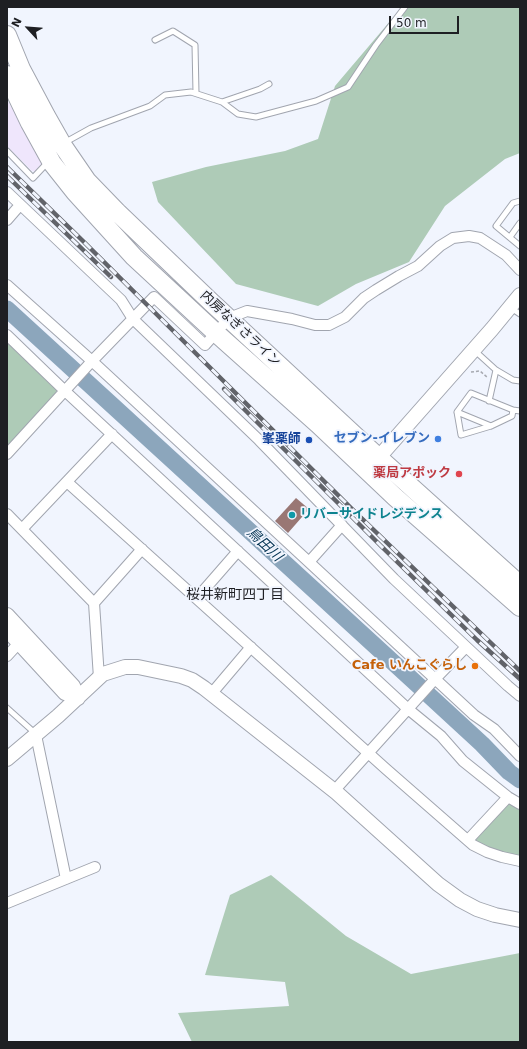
<!DOCTYPE html>
<meta charset="utf-8">
<style>
body{margin:0}
#map{position:relative;width:527px;height:1049px;overflow:hidden;background:#f1f5fe;font-family:"DejaVu Sans",sans-serif}
canvas{display:block}
.frame{position:absolute;inset:0;border:8px solid #1e1f23;pointer-events:none}
.north{position:absolute;left:8px;top:8px;width:40px;height:40px;-webkit-text-stroke:3px #f1f5fe;paint-order:stroke;rotate:296deg;font-size:11px;font-weight:700;line-height:16px;text-align:center;color:#1e1f23}
.north::after{content:'';display:block;margin:auto;width:14px;height:18px;background:#1e1f23;clip-path:polygon(50% 0,100% 100%,50% 72%,0 100%)}
.scale{position:absolute;left:389px;top:16px;width:70px;height:18px;box-sizing:border-box;border:2px solid #1e1f23;border-top:0;padding-left:5px;font-size:12px;line-height:14px;white-space:nowrap;color:#1e1f23;-webkit-text-stroke:3px #f1f5fe;paint-order:stroke}
</style>
<div id="map">
<canvas width="527" height="1049"></canvas>
<div class="frame"></div>
<div class="north">N</div>
<div class="scale">50 m</div>
</div>
<script>
const g = document.querySelector('canvas').getContext('2d');
g.lineJoin = 'round';
function fillPath(path, color) { g.fillStyle = color; g.fill(path, 'evenodd'); }
const toPath = rows => new Path2D(rows.map(r => 'M' + r).join(''));
function trace(path, color, width, dash) { g.strokeStyle = color; g.lineWidth = width; g.lineCap = dash ? 'butt' : 'round'; g.setLineDash(dash || []); g.stroke(path); }
function write(font, color, halo, rows, align = 'center') {
  g.font = font + ' "DejaVu Sans","Noto Sans JP",sans-serif'; g.lineWidth = 3.5; g.setLineDash([]); g.textBaseline = 'middle'; g.strokeStyle = halo; g.fillStyle = color; for (const [text, x, y, turn = 0] of rows) {
    g.save(); g.translate(x, y); g.rotate((+turn || 0) * Math.PI / 180); g.textAlign = isNaN(turn) ? turn : align; if (halo) g.strokeText(text, 0, 0); g.fillText(text, 0, 0); g.restore();
  }
}
fillPath(toPath([
 [7,100,44,160,36,172,32,171,7,146]
]), '#efe6fc');
fillPath(toPath([
 [402,7,520,7,520,153,505,159,445,206,409,262,356,284,318,306,236,284,158,202,152,182,206,167,285,151,318,139,335,86],
 [7,338,56,389,57,393,7,447],
 [506,802,520,809,520,858,489,851,472,838],
 [271,875,346,936,411,974,520,953,520,1042,192,1042,178,1013,289,1006,285,982,205,975,230,895]
]), '#aecbb7');
trace(toPath([
 [7,309,419,686,482,744,509,772,520,780]
]), '#8ca6bc', 17);
fillPath(toPath([
 [296,498,309,509,288,533,275,521]
]), '#997774');
const lane = toPath([
 [155,40,173,31,195,45,196,93],
 [222,102,260,89,269,84],
 [64,143,91,128,150,106,165,95,191,92,222,102,238,114,256,117,316,101,348,87,376,45,405,7],
 [7,151,33,178,48,162],
 [520,201,513,203,496,226,520,246],
 [510,237,520,223],
 [511,308,520,314],
 [474,350,496,370,513,380,520,381],
 [489,401,496,370],
 [513,410,512,416,491,426,461,435,457,412,471,393,513,410,520,411],
 [457,412,491,426],
 [7,708,36,734]
]);
const street = toPath([
 [7,192,121,300,133,319,259,440,394,579,508,686,520,696],
 [7,220,20,205],
 [7,285,92,361,474,715,494,729,520,756],
 [7,335,65,391,408,709,441,736,463,761,508,797,520,804],
 [7,454,92,361,154,297,205,345,229,318,247,311,292,319,315,325,329,325,345,317,364,298,376,290,399,276,418,266,440,246,453,238,469,236,480,238,506,255,520,270],
 [67,482,386,769,473,845,487,852,502,857,520,861],
 [7,514,94,603,99,678],
 [22,529,112,434],
 [309,562,342,525],
 [197,598,238,551],
 [94,603,142,549],
 [7,656,19,643],
 [212,693,251,647],
 [36,735,66,879],
 [334,791,435,679,466,647],
 [468,840,508,797],
 [7,903,95,867]
]);
const secondary = toPath([
 [372,465,492,329,520,295],
 [7,615,73,686,78,698],
 [7,630,65,693,78,698],
 [7,759,58,716,103,674,125,667,138,667,181,676,192,680,204,688,337,793,438,884,460,900,477,909,495,915,520,920]
]);
const highway = toPath([
 [7,35,21,69,46,116,63,146,87,181,117,212,211,302,378,457,520,585],
 [7,75,30,123,52,163,75,192,134,257,216,333,318,424,395,497,520,607]
]);
trace(lane, '#a1a5af', 7);
trace(street, '#a1a5af', 12);
trace(secondary, '#a1a5af', 16);
trace(highway, '#a1a5af', 20);
trace(toPath([
 [471,372,480,371,487,377]
]), '#a7aab1', 1.5, [3, 2]);
trace(lane, '#fff', 5);
trace(street, '#fff', 10);
trace(secondary, '#fff', 14);
trace(highway, '#fff', 18);
const rail = toPath([
 [7,167,84,242,351,508,520,671],
 [7,176,111,277],
 [224,389,380,545,477,640,520,679]
]);
trace(rail, '#616369', 4.5);
trace(rail, '#f1f5fe', 3, [9]);
for (const [x, y, r, color] of [
 [438,439,4,"#3f7fe0"],
 [309,440,4,"#1a4fb4"],
 [459,474,4,"#e0444e"],
 [292,515,4,"#0f9aa8"],
 [475,666,4,"#e8710a"]
]) { const dot = new Path2D(); dot.arc(x, y, r, 0, 2 * Math.PI); g.fillStyle = color; g.fill(dot); trace(dot, '#f1f5fe', 1.5); }
write('13px', '#1e1f23', '#f1f5fe', [
 ["内房なぎさライン",240,329,43]
]);
write('bold 13px', '#366cbe', '#f1f5fe', [
 ["セブン-イレブン",430,439]
], 'right');
write('bold 13px', '#164399', '#f1f5fe', [
 ["峯薬師",301,440]
], 'right');
write('bold 13px', '#be3a42', '#f1f5fe', [
 ["薬局アポック",451,474]
], 'right');
write('bold 13px', '#0d838f', '#f1f5fe', [
 ["リバーサイドレジデンス",300,515]
], 'left');
write('bold 13px', '#c56008', '#f1f5fe', [
 ["Cafe いんこぐらし",467,666]
], 'right');
write('italic 14px', '#033352', '#f1f5fe', [
 ["鳥田川",264,545,43]
]);
write('14px', '#1e1f23', '#f1f5fe', [
 ["桜井新町四丁目",235,595]
]);
</script>
